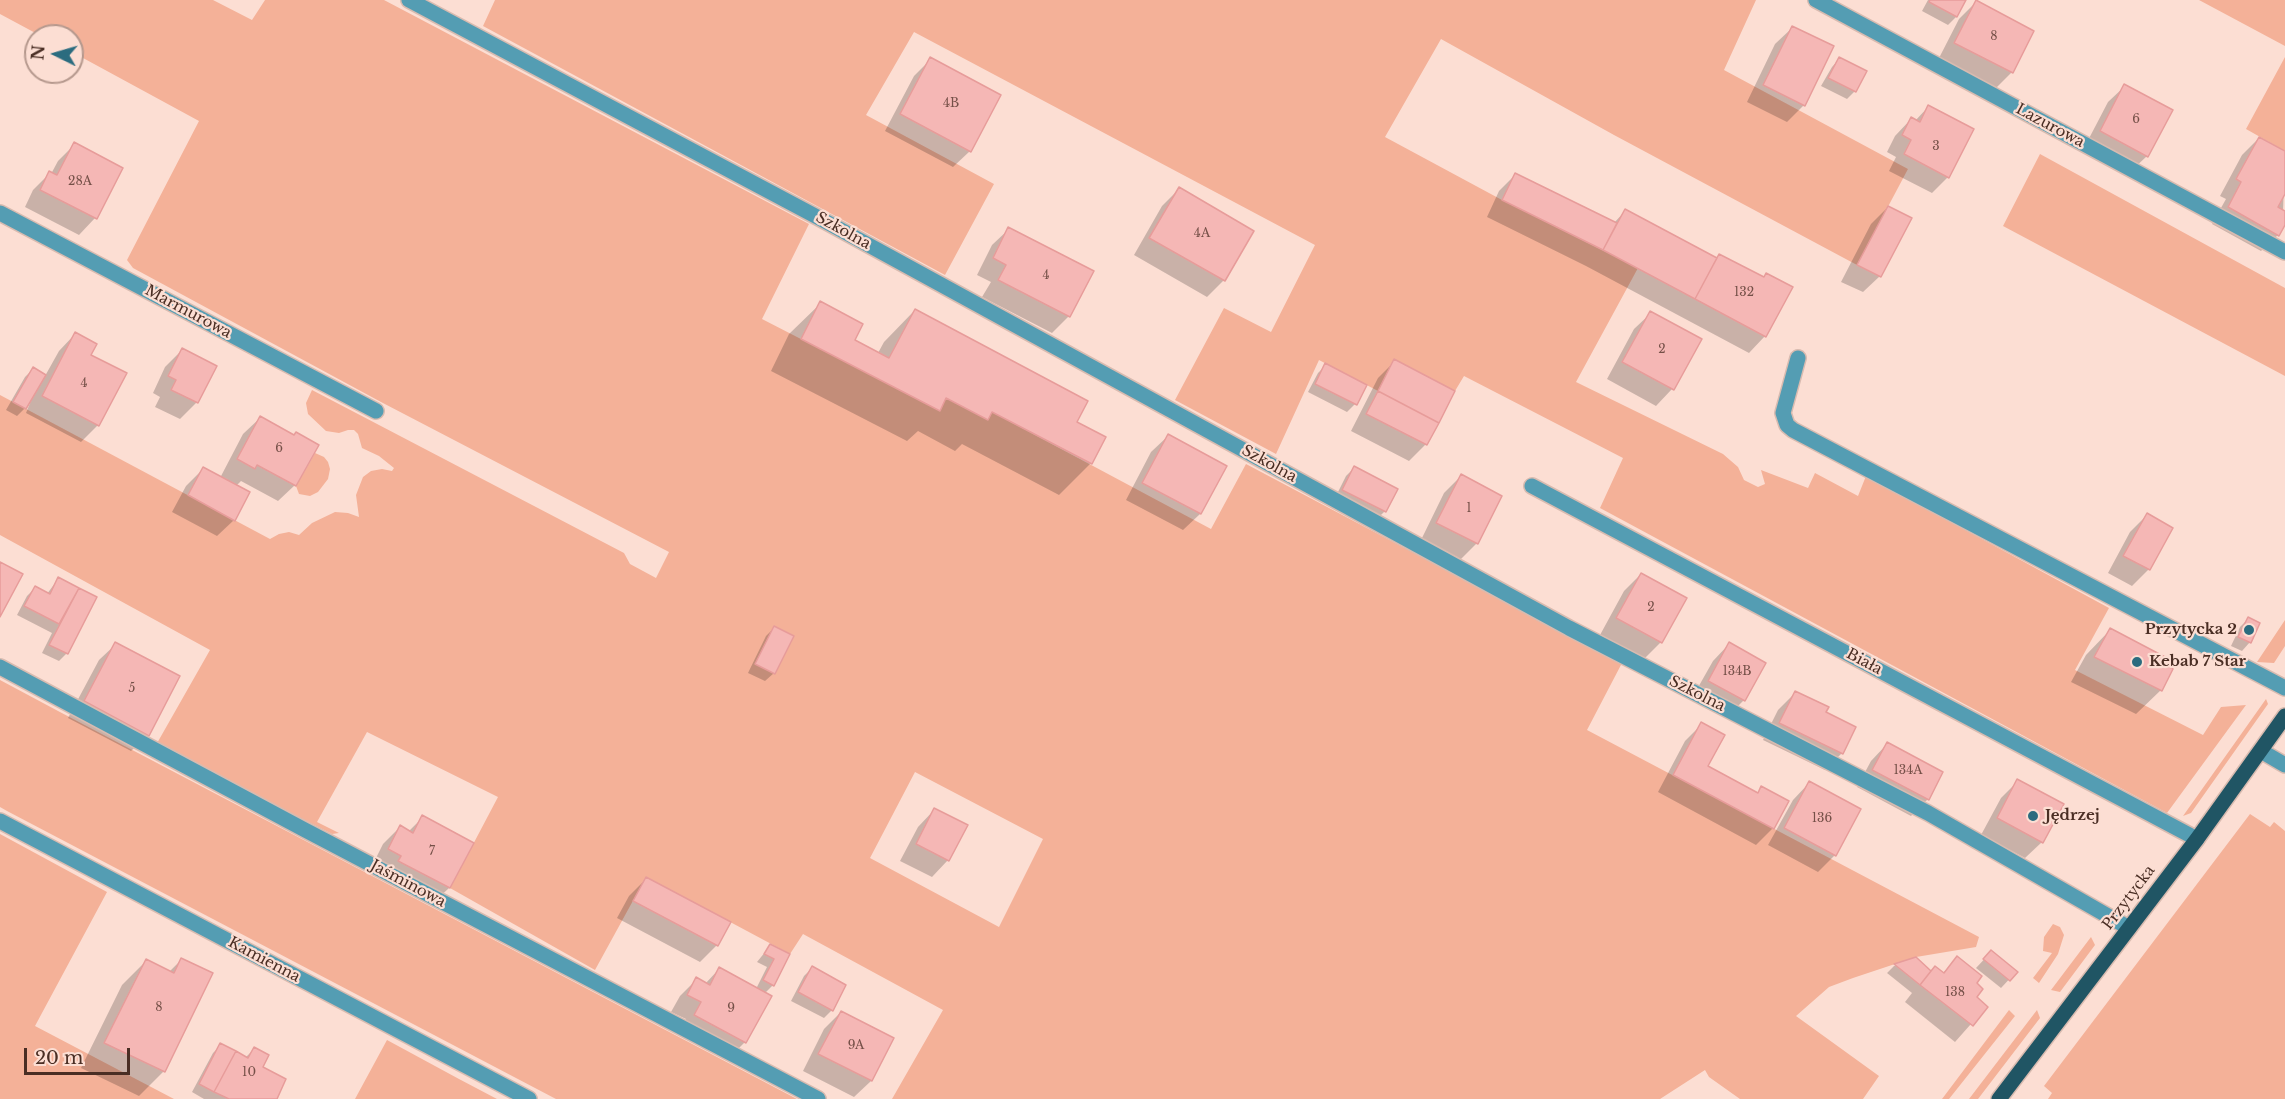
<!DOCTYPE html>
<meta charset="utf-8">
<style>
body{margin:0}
#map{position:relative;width:2285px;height:1099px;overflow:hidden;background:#fcded3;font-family:"Libre Baskerville",serif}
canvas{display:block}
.north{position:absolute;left:24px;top:24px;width:60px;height:60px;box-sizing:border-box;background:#fcded3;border:2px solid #b5988d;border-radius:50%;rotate:275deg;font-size:16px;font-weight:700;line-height:24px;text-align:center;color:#4a2e24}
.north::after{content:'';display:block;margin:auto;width:21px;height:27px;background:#2b6c7f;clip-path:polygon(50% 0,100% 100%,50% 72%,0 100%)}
.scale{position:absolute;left:24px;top:1048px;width:106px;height:27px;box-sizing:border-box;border:3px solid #4a2e24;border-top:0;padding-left:8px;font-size:18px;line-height:21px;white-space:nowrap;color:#4a2e24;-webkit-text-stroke:4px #fcded3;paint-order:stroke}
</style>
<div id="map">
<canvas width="2285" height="1099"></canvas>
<div class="north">N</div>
<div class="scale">20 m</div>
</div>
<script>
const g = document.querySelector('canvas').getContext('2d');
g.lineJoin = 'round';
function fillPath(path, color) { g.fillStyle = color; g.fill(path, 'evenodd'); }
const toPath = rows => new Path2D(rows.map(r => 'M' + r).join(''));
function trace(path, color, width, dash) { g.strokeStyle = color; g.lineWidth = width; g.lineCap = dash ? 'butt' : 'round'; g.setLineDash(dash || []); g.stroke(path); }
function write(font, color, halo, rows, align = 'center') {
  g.font = font + ' "Libre Baskerville",serif'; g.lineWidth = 4.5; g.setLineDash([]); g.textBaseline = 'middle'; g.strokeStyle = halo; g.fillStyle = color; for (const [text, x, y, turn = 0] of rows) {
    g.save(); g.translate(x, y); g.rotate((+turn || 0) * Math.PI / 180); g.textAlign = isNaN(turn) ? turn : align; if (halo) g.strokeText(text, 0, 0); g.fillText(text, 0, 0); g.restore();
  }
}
fillPath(toPath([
 [0,0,213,0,252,20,265,0,384,0,809,224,762,319,939,410,946,398,988,420,992,412,1211,529,1246,464,1622,663,1587,730,1979,937,1976,947,1916,957,1853,978,1829,987,1796,1016,1879,1076,1863,1099,1740,1099,1709,1077,1705,1070,1660,1099,892,1099,943,1010,803,934,790,954,646,877,595,970,450,888,498,797,367,732,317,822,339,833,332,834,156,745,210,650,0,535,0,395,270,539,279,534,289,532,299,535,312,523,335,512,348,513,359,517,356,495,363,477,371,471,382,469,392,471,394,468,379,456,362,448,358,434,354,430,348,430,339,433,326,431,308,414,306,403,312,390,624,553,630,564,656,578,669,552,381,402,133,268,127,260,199,121,72,52,72,36,41,36,0,14],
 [915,772,1043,839,999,927,870,858],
 [495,0,1756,0,1724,70,1908,169,1857,265,1614,135,1441,39,1385,137,1502,200,1638,268,1576,382,1723,454,1738,467,1744,480,1758,487,1765,484,1761,470,1808,488,1815,473,1858,496,1866,476,2109,608,2075,670,2203,735,2221,707,2246,705,2167,813,1600,508,1623,458,1464,376,1455,391,1394,360,1378,391,1319,360,1276,454,1175,400,1224,308,1271,332,1315,245,914,32,866,115,994,184,945,275,483,26],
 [2199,0,2285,0,2285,46],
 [2285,57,2285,151,2246,129],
 [2040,154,2285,288,2285,376,2003,226],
 [315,453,324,457,328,462,330,469,328,479,318,492,310,496,299,494,296,486],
 [2285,620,2285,646,2274,663,2257,662],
 [0,680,58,711,797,1099,556,1099,7,811,0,807],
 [2266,699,2268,704,2191,813,2183,816],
 [2250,814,2270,827,2274,822,2285,831,2285,1099,2048,1099,2052,1093,2044,1086],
 [0,834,107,892,35,1026,174,1099,0,1099],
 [2053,924,2060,927,2064,935,2058,954,2039,983,2033,978,2052,953,2043,951,2044,937],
 [2091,937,2095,945,2060,992,2051,990],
 [2009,1010,2015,1016,1949,1099,1942,1099],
 [2037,1010,2040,1018,1978,1099,1969,1099],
 [387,1040,459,1079,497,1099,355,1099]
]), '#f4b198');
fillPath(toPath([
 [1928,0,1965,0,1956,17,1948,25,1922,11],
 [1976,2,2032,31,2012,72,1995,89,1938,60,1959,19],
 [1792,28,1804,105,1787,122,1747,102,1775,44],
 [1840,58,1855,91,1847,99,1821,86,1832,67],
 [931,59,970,151,953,167,885,131,914,76],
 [2125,86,2147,156,2130,172,2084,148,2108,102],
 [1928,107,1948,177,1932,193,1889,171,1896,157,1887,152,1895,136,1911,119,1915,121],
 [2259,138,2285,153,2283,212,2285,222,2278,235,2261,251,2212,224,2226,199,2220,196,2242,155],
 [75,144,121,169,95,218,79,235,25,207,33,190,50,173,51,174,58,161],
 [1516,174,1614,223,1625,211,1765,336,1749,353,1586,266,1487,217,1499,191],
 [1179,189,1224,280,1207,297,1134,255,1162,206],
 [1888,207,1880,276,1863,292,1841,282,1871,224],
 [1009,229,1069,316,1052,333,982,297,991,282,977,275,992,245],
 [821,303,853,340,878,353,884,342,915,310,1075,423,1104,438,1091,463,1059,495,962,444,955,451,918,431,907,441,771,371,789,334],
 [1651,313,1700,340,1672,389,1656,406,1607,379,1634,329],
 [75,334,89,355,98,425,81,442,26,413,30,403,17,416,6,410,25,377,33,369,45,376,59,351],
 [182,350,197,402,180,419,155,407,160,397,153,393,165,367],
 [1395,361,1426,444,1409,461,1351,431,1378,378],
 [1326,365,1355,404,1347,412,1308,392,1318,373],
 [260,418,295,485,278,501,241,481,236,486,234,520,217,536,172,512,186,486,203,469,220,478,243,434],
 [1168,436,1225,466,1200,514,1183,530,1126,500,1151,452],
 [1354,468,1396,489,1384,512,1376,520,1335,498,1346,476],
 [1461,476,1477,543,1460,560,1421,540,1444,493],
 [2147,515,2149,569,2132,586,2108,573,2130,532],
 [1641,574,1661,642,1644,659,1600,635,1624,591],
 [58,579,95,598,67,653,59,661,42,653,52,633,17,615,27,596,35,588,47,594],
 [2248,619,2250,642,2242,651,2231,646,2240,627],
 [774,628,791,637,774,673,765,681,748,673,766,636],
 [2110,630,2161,665,2161,690,2136,714,2071,682,2086,655],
 [116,644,148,735,131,751,68,718,99,660],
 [1729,644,1744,700,1727,717,1692,698,1713,661],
 [1795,693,1824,713,1842,753,1825,770,1763,740,1778,710],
 [1702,724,1706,767,1757,793,1762,788,1773,828,1756,845,1658,792,1685,741],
 [1887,744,1928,799,1911,816,1857,787,1871,761],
 [2018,781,2042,842,2025,858,1981,835,2001,798],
 [1809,783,1835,855,1818,872,1768,845,1793,800],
 [934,810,948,860,932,877,900,861,918,827],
 [423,817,472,843,449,888,432,904,372,866,383,844,400,827,408,832],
 [646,879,729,923,717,945,700,962,617,918,629,896],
 [770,946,788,955,773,985,764,994,745,1042,728,1059,678,1032,686,1019,671,1012,680,996,697,979,705,984,719,969,756,989,767,967,757,962],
 [1991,952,2016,972,2001,988,1976,968],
 [1957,958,1975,983,1974,997,1986,1007,1955,1042,1905,1002,1912,993,1887,973,1894,966,1916,959,1930,973,1942,974],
 [181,960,211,974,163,1072,139,1096,81,1068,122,985,146,961,169,972],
 [812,968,832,1010,824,1018,791,1001,804,976],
 [841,1012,892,1039,871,1081,854,1097,803,1071,824,1029],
 [221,1045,245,1058,254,1049,274,1099,204,1099,192,1092,213,1053]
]), '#0003');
const building = toPath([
 [1930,0,1966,0,1957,17,1929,2,1930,0],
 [1976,0,2034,31,2013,73,1954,43,1976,0],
 [1792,26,1834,46,1805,106,1763,85,1792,26],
 [930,57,1001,95,971,152,900,114,930,57],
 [1839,57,1867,71,1856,92,1828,78,1839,57],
 [2124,84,2173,110,2148,157,2100,131,2124,84],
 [1928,105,1974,129,1949,178,1904,154,1911,140,1902,135,1911,117,1920,122,1928,105],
 [2259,137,2285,151,2285,194,2278,207,2285,211,2285,225,2279,236,2228,207,2241,182,2236,179,2259,137],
 [74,142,123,168,97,219,40,190,49,171,57,175,74,142],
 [1515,173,1617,223,1603,250,1502,200,1515,173],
 [1179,187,1254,231,1225,281,1149,238,1179,187],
 [1888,206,1912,218,1881,277,1857,265,1888,206],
 [1625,209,1717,258,1695,299,1603,250,1625,209],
 [1008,227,1094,271,1070,317,998,280,1006,265,993,258,1008,227],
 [1719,254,1764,277,1766,273,1793,287,1766,337,1695,299,1719,254],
 [820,301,863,324,855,340,889,358,915,309,1088,401,1077,422,1106,437,1092,464,992,412,988,420,946,398,940,411,801,339,820,301],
 [1650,311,1702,339,1674,390,1622,362,1650,311],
 [75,332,97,344,91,355,127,373,99,426,42,396,75,332],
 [182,348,217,366,198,403,171,390,176,380,168,376,182,348],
 [1394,359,1455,391,1439,423,1378,391,1394,359],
 [1325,363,1367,385,1357,405,1315,384,1325,363],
 [33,367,46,375,26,409,13,402,33,367],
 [1378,391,1439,423,1427,445,1366,414,1378,391],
 [260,416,294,435,296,432,319,445,296,486,257,465,255,469,237,459,260,416],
 [1168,434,1227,466,1201,514,1142,483,1168,434],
 [1354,466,1398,489,1386,512,1342,490,1354,466],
 [203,467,250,492,235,521,188,495,203,467],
 [1461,474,1502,496,1478,544,1436,523,1461,474],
 [2147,513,2173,528,2150,570,2123,556,2147,513],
 [0,562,23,574,0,617,0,562],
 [1641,573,1687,598,1662,643,1616,618,1641,573],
 [58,577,79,588,59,624,24,606,35,586,50,594,58,577],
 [79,588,97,597,68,654,49,645,79,588],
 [2248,617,2260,623,2251,643,2238,637,2248,617],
 [774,626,794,636,775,674,755,664,774,626],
 [2110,628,2167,658,2164,664,2173,669,2162,691,2094,657,2110,628],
 [115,642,180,676,149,736,84,701,115,642],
 [1729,642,1766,663,1745,701,1708,681,1729,642],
 [1795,691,1829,707,1826,712,1856,727,1843,754,1779,723,1795,691],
 [1701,722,1725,735,1708,766,1758,793,1761,786,1789,801,1774,829,1673,775,1701,722],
 [1887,742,1943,772,1929,800,1872,770,1887,742],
 [2017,779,2064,804,2043,843,1997,818,2017,779],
 [1809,781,1861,809,1836,856,1784,828,1809,781],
 [934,808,968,825,949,861,916,844,934,808],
 [422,815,474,843,450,888,398,861,401,856,388,849,400,825,413,833,422,815],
 [646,877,731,922,718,946,633,901,646,877],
 [770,944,790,954,774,986,763,980,774,959,764,954,770,944],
 [1991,950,2018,972,2010,981,1983,959,1991,950],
 [1957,956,1982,976,1977,983,1983,989,1977,997,1988,1007,1973,1026,1920,985,1935,966,1944,973,1957,956],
 [1916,957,1931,971,1920,985,1894,964,1916,957],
 [181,958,213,973,165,1072,104,1043,146,959,174,973,181,958],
 [812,966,846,985,833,1011,798,992,812,966],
 [719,967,772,996,746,1043,694,1015,701,1002,687,995,696,977,710,985,719,967],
 [841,1011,894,1038,872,1081,818,1054,841,1011],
 [220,1043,236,1051,214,1092,199,1084,220,1043],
 [254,1047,269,1055,263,1067,286,1079,277,1099,229,1099,214,1092,236,1051,248,1058,254,1047]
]);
fillPath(building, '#f5b7b5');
trace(building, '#e79c9a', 1.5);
const minor = toPath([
 [409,0,821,219,1569,628,1928,813,2129,928],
 [1816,0,2285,252],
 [0,213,376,411],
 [1798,358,1783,413,1787,425,1793,430,2285,688],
 [1532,486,2197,839],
 [0,667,305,830,818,1099],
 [2261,751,2285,765],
 [0,821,529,1099]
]);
const major = toPath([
 [1999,1099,2197,839,2285,716]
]);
trace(minor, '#d8bbb0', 18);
trace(major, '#d8bbb0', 18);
trace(minor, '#549db3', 15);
trace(major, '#205564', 15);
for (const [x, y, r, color] of [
 [2249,630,6,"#2b6c7f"],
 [2137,662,6,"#2b6c7f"],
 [2033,816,6,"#2b6c7f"]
]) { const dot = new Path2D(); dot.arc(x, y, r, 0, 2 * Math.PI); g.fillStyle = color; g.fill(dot); trace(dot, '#fcded3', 2); }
write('12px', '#755048', null, [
 ["8",1994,37],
 ["4B",951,104],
 ["6",2136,120],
 ["3",1936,147],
 ["28A",80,182],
 ["4A",1202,234],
 ["4",1046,276],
 ["132",1744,293],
 ["2",1662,350],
 ["4",84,384],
 ["6",279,449],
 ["1",1469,509],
 ["2",1651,608],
 ["134B",1737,672],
 ["5",132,689],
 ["134A",1908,771],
 ["136",1822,819],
 ["7",432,852],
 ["138",1955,993],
 ["8",159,1008],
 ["9",731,1009],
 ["9A",856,1046],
 ["10",249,1073]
]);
write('15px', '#4a2e24', '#fcded3', [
 ["Lazurowa",2050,126,28],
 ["Szkolna",843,231,29],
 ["Marmurowa",188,312,28],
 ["Szkolna",1269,464,29],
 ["Biała",1864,662,28],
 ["Szkolna",1697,694,27],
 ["Jaśminowa",408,884,28],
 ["Przytycka",2129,898,-53],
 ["Kamienna",264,960,28]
]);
write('bold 15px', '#4a2e24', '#fcded3', [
 ["Przytycka 2",2237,630,"right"],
 ["Kebab 7 Star",2149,662],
 ["Jędrzej",2045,816]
], 'left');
</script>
